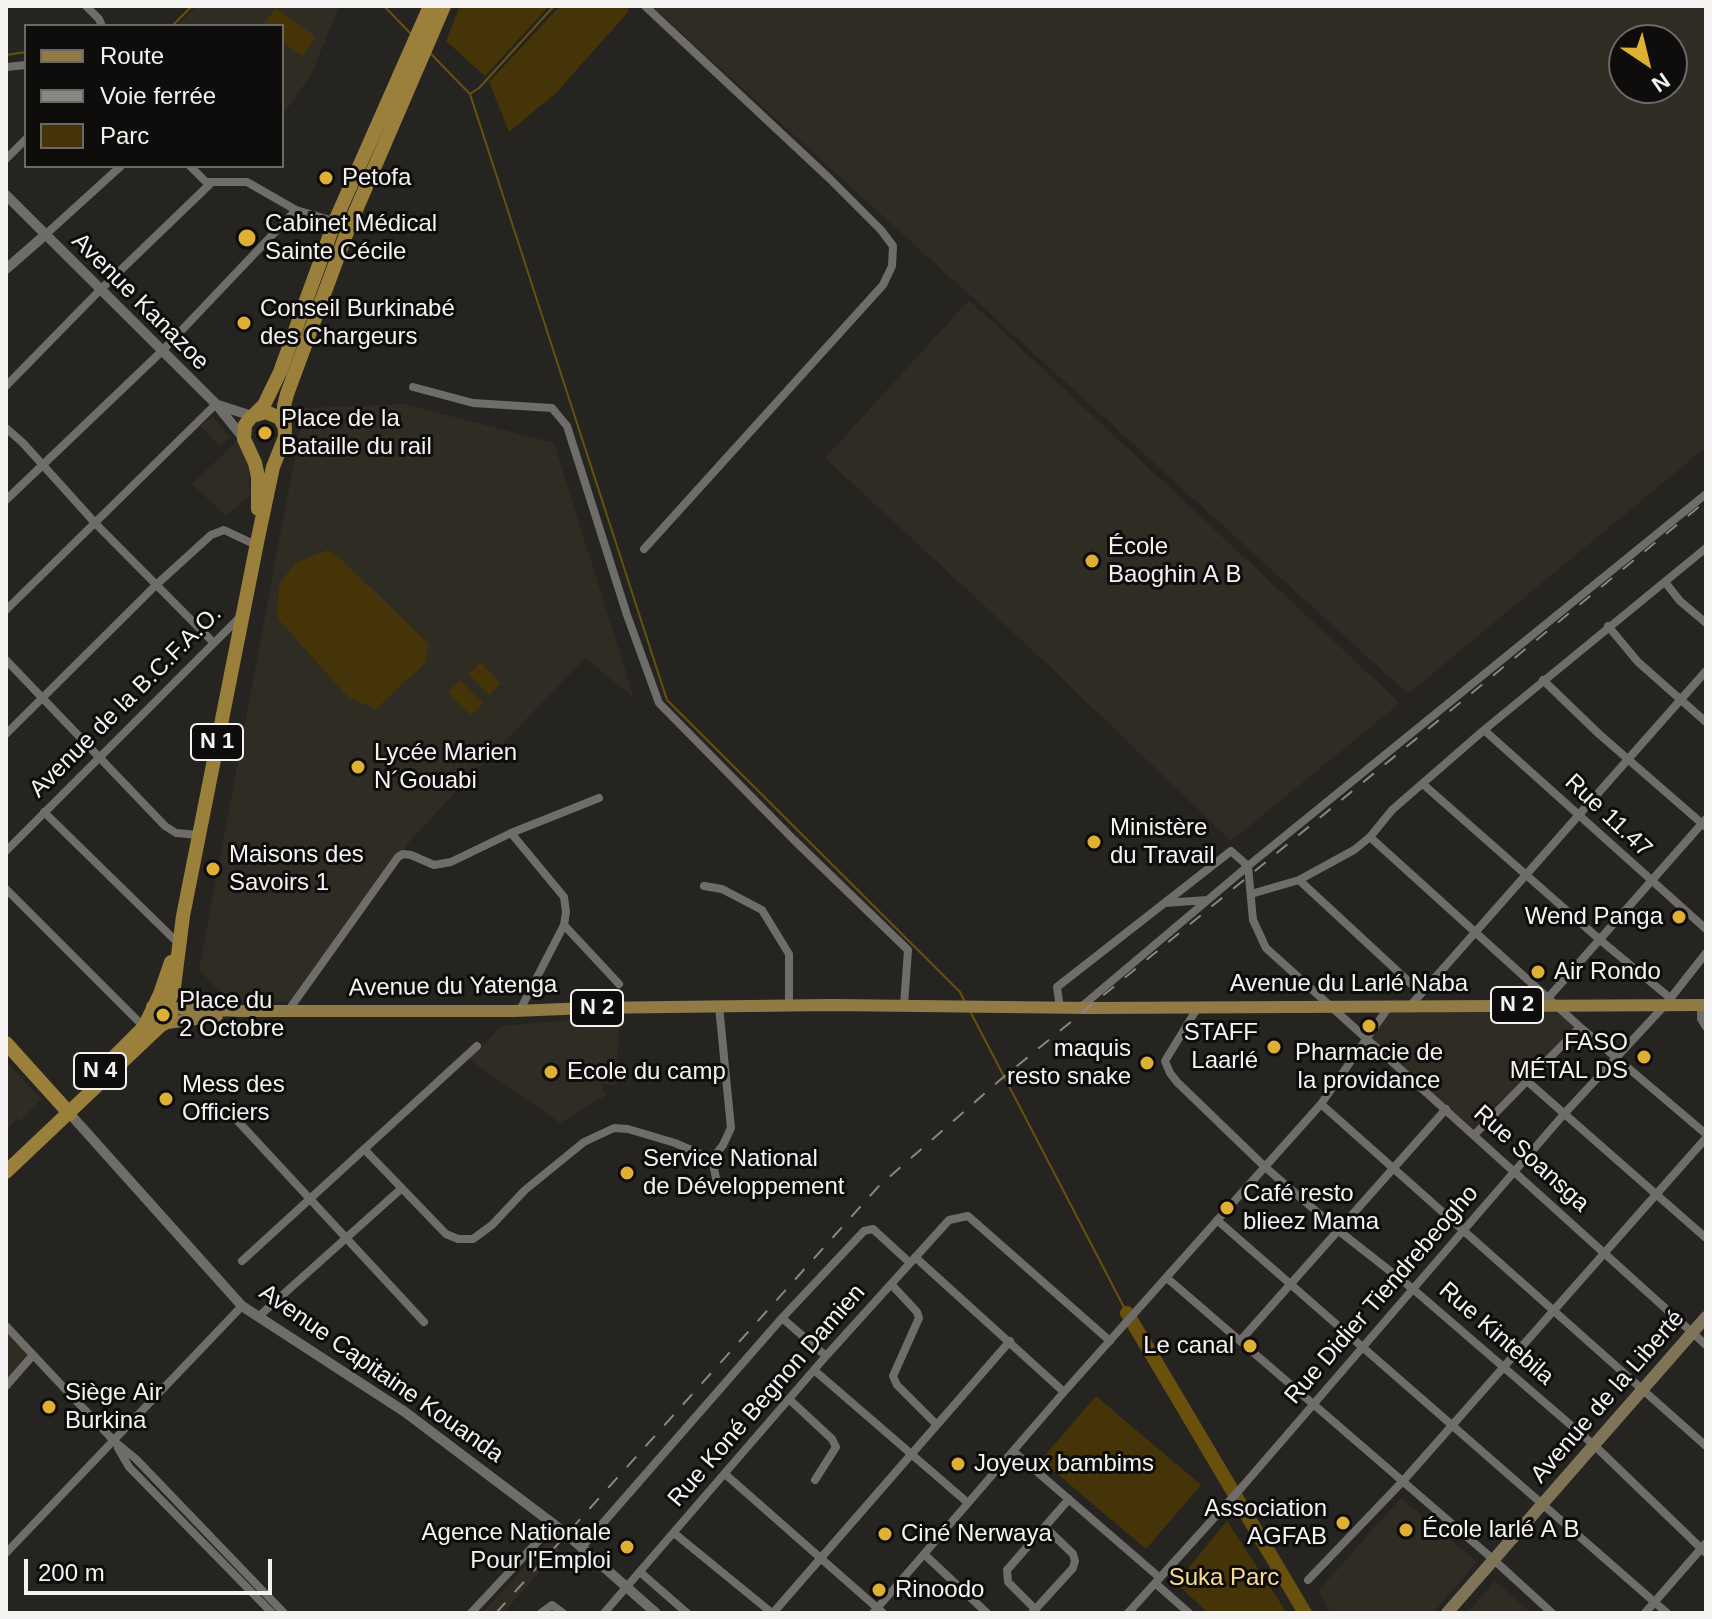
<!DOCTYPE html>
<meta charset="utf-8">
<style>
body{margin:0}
#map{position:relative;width:1712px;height:1619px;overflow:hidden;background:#252421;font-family:Arial,sans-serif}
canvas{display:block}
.frame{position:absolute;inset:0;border:8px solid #f4f3f1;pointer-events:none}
.legend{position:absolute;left:24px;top:24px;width:260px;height:144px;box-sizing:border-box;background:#0e0d0c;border:2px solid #6a6968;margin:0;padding:10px 14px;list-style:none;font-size:24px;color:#f4f3f1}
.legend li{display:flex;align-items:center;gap:16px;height:40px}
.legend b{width:40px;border:2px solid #6a6968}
.north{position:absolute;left:1608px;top:24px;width:80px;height:80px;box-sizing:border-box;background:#0e0d0c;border:2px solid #6a6968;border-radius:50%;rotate:145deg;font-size:22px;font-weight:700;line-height:32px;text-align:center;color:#f4f3f1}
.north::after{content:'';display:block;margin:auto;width:28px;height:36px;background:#dfb034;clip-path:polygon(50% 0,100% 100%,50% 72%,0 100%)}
.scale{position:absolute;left:24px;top:1559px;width:248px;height:36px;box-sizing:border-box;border:4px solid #f4f3f1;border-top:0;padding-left:10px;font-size:24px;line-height:28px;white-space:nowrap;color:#f4f3f1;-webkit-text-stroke:6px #0e0d0c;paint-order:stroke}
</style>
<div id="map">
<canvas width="1712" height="1619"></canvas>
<div class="frame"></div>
<ul class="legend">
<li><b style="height:10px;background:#907b47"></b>Route</li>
<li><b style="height:10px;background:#888784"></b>Voie ferrée</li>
<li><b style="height:22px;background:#453407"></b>Parc</li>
</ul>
<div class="north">N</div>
<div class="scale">200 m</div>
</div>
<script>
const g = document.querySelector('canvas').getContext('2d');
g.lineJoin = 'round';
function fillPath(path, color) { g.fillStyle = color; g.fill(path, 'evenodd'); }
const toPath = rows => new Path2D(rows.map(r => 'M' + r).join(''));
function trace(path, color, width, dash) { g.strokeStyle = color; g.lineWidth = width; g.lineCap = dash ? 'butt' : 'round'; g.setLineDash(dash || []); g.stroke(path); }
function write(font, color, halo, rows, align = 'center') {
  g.font = font + ' Arial,sans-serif'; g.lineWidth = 6; g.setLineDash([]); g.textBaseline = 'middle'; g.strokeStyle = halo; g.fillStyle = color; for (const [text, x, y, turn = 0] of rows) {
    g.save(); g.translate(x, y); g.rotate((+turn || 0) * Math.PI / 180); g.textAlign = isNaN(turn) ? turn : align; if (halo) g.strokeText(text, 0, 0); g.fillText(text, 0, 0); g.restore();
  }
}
fillPath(toPath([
 [197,6,339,6,311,75,282,116,282,26,177,26],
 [652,6,1706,6,1706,447,1408,694],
 [1624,40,1672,40,1672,88,1624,88],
 [969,300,1400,703,1231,841,1047,664,825,458],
 [404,404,554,443,634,698,585,658,413,837,290,1002,231,1003,199,970,304,408],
 [212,416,230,437,220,447,201,426],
 [237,441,249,467,250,495,226,516,192,484],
 [1559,1012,1575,1029,1473,1128,1371,1041,1388,1013],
 [620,1016,615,1085,601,1084,606,1095,560,1123,469,1059,502,1026],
 [6,1061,41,1099,20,1121,17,1119,6,1130],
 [6,1326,33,1355,6,1386],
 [1401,1498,1477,1562,1433,1613,1330,1613,1318,1591],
 [549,1540,560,1550,503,1613,482,1613],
 [1495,1581,1531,1613,1467,1613]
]), '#2f2c24');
fillPath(toPath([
 [460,6,549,6,485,76,446,41],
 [560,6,627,6,629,11,556,93,509,132,489,82],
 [276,8,316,37,302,56,282,42,282,26,262,26],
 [328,550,341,559,429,644,425,663,376,709,349,698,279,620,277,609,280,583,295,563],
 [480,663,501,683,489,695,469,674],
 [460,680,483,703,471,715,448,693],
 [1096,1396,1201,1485,1146,1549,1041,1460],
 [1227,1521,1287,1613,1208,1613,1176,1583]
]), '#453407');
trace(toPath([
 [384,6,411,34],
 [172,26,192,6],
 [430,53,470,94,667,700,960,992,964,1000],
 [6,55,26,52],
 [470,94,479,88,554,6],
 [971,1013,1127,1313]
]), '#69510d', 2);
trace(toPath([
 [1127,1313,1305,1613]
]), '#69510d', 14);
trace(toPath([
 [86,6,99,19,102,26],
 [6,67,26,65],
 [6,159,26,139],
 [190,166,206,182,247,182,296,210,337,222],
 [45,235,121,166],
 [6,386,100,290,210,184],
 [413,387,473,403,552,408,567,426,627,615,659,703,794,840,908,950,904,1005],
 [6,428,23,443,96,524,213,642],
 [6,500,161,352,296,210],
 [644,549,883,285,892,266,893,246,881,230,829,178,645,6],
 [1665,582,1680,601,1706,623],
 [6,610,216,404],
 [1608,626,1638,662,1706,722],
 [6,660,165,826,176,833,199,835],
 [1543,680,1599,734,1706,827],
 [1484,730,1706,929],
 [6,734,156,585,211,535,224,530,256,545],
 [1424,785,1599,939,1670,998],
 [44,812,179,944],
 [511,833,564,897,566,912,564,925,520,1010],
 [1370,837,1580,1027,1706,1134],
 [6,851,240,617],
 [1299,880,1421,993],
 [704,886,722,889,762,910,789,954,789,1005],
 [6,889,144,1027],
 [1251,894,1299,880,1354,850,1370,837,1392,810,1484,730,1706,548],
 [1165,903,1207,900],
 [564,925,619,984],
 [1548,998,1706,819],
 [1411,1005,1706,671],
 [1701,1005,1701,1019,1706,1027],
 [1081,1007,1248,866,1706,494],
 [1198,1007,1165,1061,1170,1073,1177,1082,1265,1167,1339,1231,1413,1289,1595,1446,1706,1553],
 [1060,1008,1057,987,1231,851,1248,866,1253,920,1266,948,1706,1345],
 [288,1011,398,857,403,854,411,855,434,865,451,862,511,833,599,798],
 [1527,1081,1706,1238],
 [1321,1104,1706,1446],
 [234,1117,424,1322],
 [1474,1135,1580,1027],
 [364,1149,446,1234,458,1239,473,1239,492,1225,525,1190,584,1142,614,1128,628,1129,675,1143,712,1159,717,1183],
 [712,1159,723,1145,731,1128,719,1006],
 [1217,1220,1667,1613],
 [915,1257,1064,1392],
 [242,1261,477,1046],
 [1167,1278,1494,1560,1552,1613],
 [891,1284,917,1312,919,1318,893,1376,897,1385,937,1425],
 [258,1317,402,1188],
 [782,1318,826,1356],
 [6,1326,114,1441,136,1459,284,1613],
 [1240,1341,1446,1109],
 [814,1370,968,1503],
 [6,1386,33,1355],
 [790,1400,832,1439,836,1447,815,1480],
 [118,1448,129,1467,272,1613],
 [1013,1451,1160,1578],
 [725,1474,883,1613],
 [674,1533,772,1613],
 [582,1547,782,1318,864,1231,873,1229,910,1263],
 [6,1553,242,1306],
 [925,1555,987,1613],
 [640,1572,687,1613],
 [1308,1580,1403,1481,1706,1138],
 [1155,1583,1189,1613],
 [1035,1609,1008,1582,1007,1570,1069,1499],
 [471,1613,554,1524],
 [541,1613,552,1605,563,1613],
 [604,1613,826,1356,949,1220,968,1216,1110,1341],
 [773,1613,1010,1341],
 [873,1613,1064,1392,1321,1104,1390,1005],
 [1032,1613,1073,1568,1075,1561,1073,1554,1045,1527],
 [1128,1613,1242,1487,1564,1114,1666,1004,1706,953],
 [1645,1613,1706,1543]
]), '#6e6d6a', 8);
trace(toPath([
 [6,195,216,404,244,439],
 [6,269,45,235],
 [218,405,252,416],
 [70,1114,242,1306,405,1412,564,1532,656,1613]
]), '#6e6d6a', 10);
trace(toPath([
 [1447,1613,1706,1317]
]), '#7f7458', 12);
trace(toPath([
 [169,1008,240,1011,514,1011,588,1008,832,1005,1089,1008,1706,1005],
 [167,1023,217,1016]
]), '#907b47', 12);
trace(toPath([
 [254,415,264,405,280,372,335,221,430,6],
 [258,509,258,477,255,463,244,439,245,425,252,416,266,412,280,418,285,428],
 [167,1007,174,987,183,916,258,538,273,467,285,437,284,406,287,394,350,224,444,6],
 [6,1043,70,1114],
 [87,1084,144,1027,160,994,171,962],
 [6,1172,160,1026,167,1022,171,1016,169,1008,162,1004,153,1007]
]), '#9b803b', 14);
trace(toPath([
 [496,1613,878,1187,1000,1080,1706,501]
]), '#888784', 2, [14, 14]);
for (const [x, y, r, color] of [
 [326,178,8,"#dfb034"],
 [247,238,10,"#dfb034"],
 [244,323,8,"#dfb034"],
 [265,433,8,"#dfb034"],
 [1092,561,8,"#dfb034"],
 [358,767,8,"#dfb034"],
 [1094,842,8,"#dfb034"],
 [213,869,8,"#dfb034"],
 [1679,917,8,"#dfb034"],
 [1538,972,8,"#dfb034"],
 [163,1015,8,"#dfb034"],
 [1369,1026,8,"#dfb034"],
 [1274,1047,8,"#dfb034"],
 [1644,1057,8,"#dfb034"],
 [1147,1063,8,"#dfb034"],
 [551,1072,8,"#dfb034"],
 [166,1099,8,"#dfb034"],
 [627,1173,8,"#dfb034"],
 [1227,1208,8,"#dfb034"],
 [1250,1346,8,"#dfb034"],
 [49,1407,8,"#dfb034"],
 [958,1464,8,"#dfb034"],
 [1343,1523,8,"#dfb034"],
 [1406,1530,8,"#dfb034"],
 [885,1534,8,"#dfb034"],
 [627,1547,8,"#dfb034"],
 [879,1590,8,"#dfb034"]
]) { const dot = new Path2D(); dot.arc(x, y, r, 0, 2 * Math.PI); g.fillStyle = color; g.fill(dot); trace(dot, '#0e0d0c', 3); }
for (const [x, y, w] of [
 [217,742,52],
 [1517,1005,52],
 [597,1008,52],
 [100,1071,52]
]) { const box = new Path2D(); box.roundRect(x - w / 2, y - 18, w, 36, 6); g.fillStyle = '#0e0d0c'; g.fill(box); trace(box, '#f4f3f1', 2); }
write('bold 22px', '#f4f3f1', null, [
 ["N 1",217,742],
 ["N 2",1517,1005],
 ["N 2",597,1008],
 ["N 4",100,1071]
]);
write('24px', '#f4f3f1', '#0e0d0c', [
 ["Petofa",342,178],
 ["Cabinet Médical",265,224],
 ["Sainte Cécile",265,252],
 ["Conseil Burkinabé",260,309],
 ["des Chargeurs",260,337],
 ["Place de la",281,419],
 ["Bataille du rail",281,447],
 ["École",1108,547],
 ["Baoghin A B",1108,575],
 ["Lycée Marien",374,753],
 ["N´Gouabi",374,781],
 ["Ministère",1110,828],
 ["du Travail",1110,856],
 ["Maisons des",229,855],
 ["Savoirs 1",229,883],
 ["Wend Panga",1663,917,"right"],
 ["Air Rondo",1554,972],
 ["Place du",179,1001],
 ["2 Octobre",179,1029],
 ["STAFF",1258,1033,"right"],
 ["Laarlé",1258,1061,"right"],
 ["FASO",1628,1043,"right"],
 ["MÉTAL DS",1628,1071,"right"],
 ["maquis",1131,1049,"right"],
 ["resto snake",1131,1077,"right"],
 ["Pharmacie de",1369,1053,"center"],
 ["la providance",1369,1081,"center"],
 ["Ecole du camp",567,1072],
 ["Mess des",182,1085],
 ["Officiers",182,1113],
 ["Service National",643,1159],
 ["de Développement",643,1187],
 ["Café resto",1243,1194],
 ["blieez Mama",1243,1222],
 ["Le canal",1234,1346,"right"],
 ["Siège Air",65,1393],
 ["Burkina",65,1421],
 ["Joyeux bambims",974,1464],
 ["Association",1327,1509,"right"],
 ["AGFAB",1327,1537,"right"],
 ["École larlé A B",1422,1530],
 ["Agence Nationale",611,1533,"right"],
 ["Pour l'Emploi",611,1561,"right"],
 ["Ciné Nerwaya",901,1534],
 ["Rinoodo",895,1590]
], 'left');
write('24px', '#f4f3f1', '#0e0d0c', [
 ["Avenue Kanazoe",140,302,45],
 ["Avenue de la B.C.F.A.O.",126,702,-45],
 ["Rue 11.47",1608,816,43],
 ["Avenue du Larlé Naba",1349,984],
 ["Avenue du Yatenga",453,987,-1],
 ["Rue Soansga",1531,1159,42],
 ["Rue Didier Tiendrebeogho",1382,1295,-49],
 ["Rue Kintebila",1496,1334,41],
 ["Avenue Capitaine Kouanda",381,1374,35],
 ["Rue Koné Begnon Damien",767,1396,-49],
 ["Avenue de la Liberté",1608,1397,-49]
]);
write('24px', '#f9db96', '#0e0d0c', [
 ["Suka Parc",1224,1578]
]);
</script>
